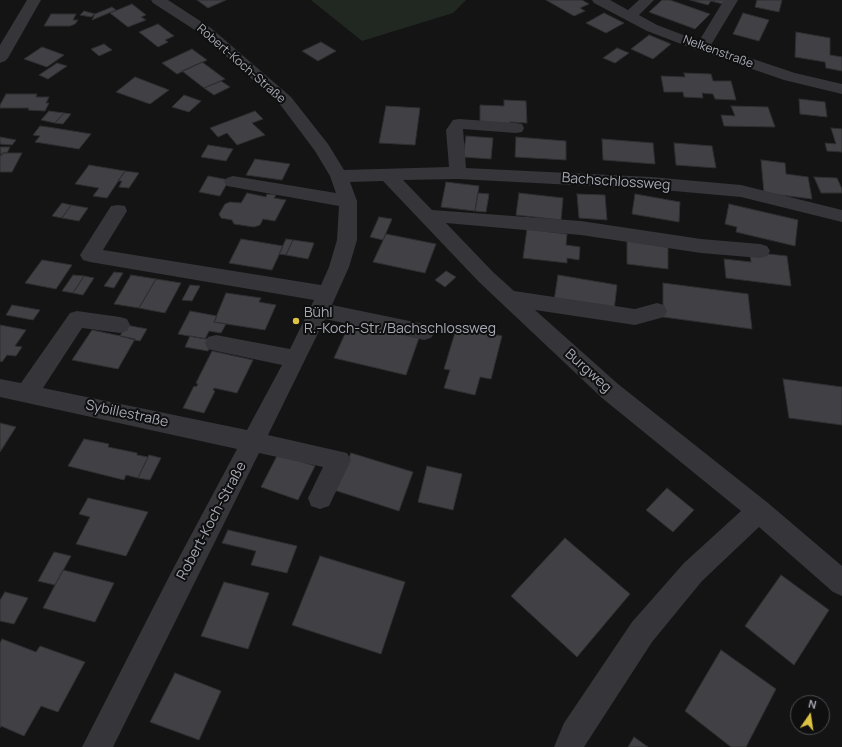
<!DOCTYPE html>
<meta charset="utf-8">
<style>
body{margin:0}
#map{position:relative;width:842px;height:747px;overflow:hidden;background:#141415;font-family:Manrope,sans-serif}
canvas{display:block}
.north{position:absolute;left:790px;top:695px;width:40px;height:40px;box-sizing:border-box;background:#0f0f10;border:1px solid #4c4d52;border-radius:50%;rotate:13deg;font-size:11px;font-weight:700;line-height:16px;text-align:center;color:#a7a9b4}
.north::after{content:'';display:block;margin:auto;width:14px;height:18px;background:#dec343;clip-path:polygon(50% 0,100% 100%,50% 72%,0 100%)}
</style>
<div id="map">
<canvas width="842" height="747"></canvas>
<div class="north">N</div>
</div>
<script>
const g = document.querySelector('canvas').getContext('2d');
g.lineJoin = 'round';
function fillPath(path, color) { g.fillStyle = color; g.fill(path, 'evenodd'); }
const toPath = rows => new Path2D(rows.map(r => 'M' + r).join(''));
function trace(path, color, width, dash) { g.strokeStyle = color; g.lineWidth = width; g.lineCap = dash ? 'butt' : 'round'; g.setLineDash(dash || []); g.stroke(path); }
function write(font, color, halo, rows, align = 'center') {
  g.font = font + ' Manrope,sans-serif'; g.lineWidth = 4; g.setLineDash([]); g.textBaseline = 'middle'; g.strokeStyle = halo; g.fillStyle = color; for (const [text, x, y, turn = 0] of rows) {
    g.save(); g.translate(x, y); g.rotate((+turn || 0) * Math.PI / 180); g.textAlign = isNaN(turn) ? turn : align; if (halo) g.strokeText(text, 0, 0); g.fillText(text, 0, 0); g.restore();
  }
}
fillPath(toPath([
 [311,0,466,0,453,13,362,41]
]), '#212822');
const building = toPath([
 [197,0,226,0,208,8,197,0],
 [546,0,582,0,589,4,580,8,585,11,574,16,546,0],
 [662,0,670,0,710,14,695,29,649,12,662,0],
 [690,0,726,0,723,4,711,1,708,5,690,0],
 [757,0,782,0,779,12,755,7,757,0],
 [132,4,146,15,141,17,146,20,128,27,110,13,132,4],
 [112,7,116,10,92,20,95,14,112,7],
 [84,11,95,14,91,17,80,15,84,11],
 [604,13,624,23,606,33,586,23,604,13],
 [743,13,769,20,759,41,733,34,743,13],
 [51,14,76,14,73,20,78,20,75,24,70,26,44,26,51,14],
 [158,24,174,36,165,40,168,42,158,47,139,32,158,24],
 [796,32,830,38,830,55,842,57,842,71,826,68,825,62,795,57,796,32],
 [649,35,671,44,653,59,631,49,649,35],
 [321,42,336,51,318,61,302,51,321,42],
 [104,44,112,50,99,56,91,49,104,44],
 [42,47,64,55,47,67,24,59,42,47],
 [617,48,629,53,615,63,603,58,617,48],
 [192,49,207,60,177,74,162,63,192,49],
 [202,62,225,79,204,88,182,71,202,62],
 [57,63,67,66,48,79,39,75,57,63],
 [684,73,711,74,713,81,731,81,736,100,715,99,713,94,702,93,703,98,684,97,683,92,664,92,661,76,685,77,684,73],
 [135,77,169,90,150,104,116,92,135,77],
 [221,81,230,87,214,95,204,88,221,81],
 [6,94,37,94,36,97,49,97,46,103,49,103,45,111,28,110,29,108,0,108,0,105,6,94],
 [184,95,201,101,189,112,172,107,184,95],
 [799,99,825,102,827,117,800,114,799,99],
 [504,100,526,101,527,123,510,122,510,125,480,124,480,105,504,106,504,100],
 [386,106,420,108,415,145,379,143,386,106],
 [731,106,768,107,775,127,724,126,721,115,735,116,731,106],
 [49,111,64,113,55,123,41,120,49,111],
 [255,111,263,119,252,123,265,135,256,138,237,145,227,133,218,137,210,128,255,111],
 [64,113,71,114,63,124,55,123,64,113],
 [40,126,48,127,91,134,79,149,35,142,40,136,33,135,40,126],
 [831,128,842,129,842,152,827,151,825,143,836,144,831,128],
 [466,136,493,138,491,159,463,157,466,136],
 [0,137,16,140,12,145,0,144,0,137],
 [516,137,566,141,566,160,515,157,516,137],
 [602,139,653,143,655,164,603,160,602,139],
 [674,143,712,146,716,168,676,165,674,143],
 [208,145,233,149,226,161,201,157,208,145],
 [0,147,10,147,7,153,3,153,1,156,0,147],
 [3,153,22,153,12,172,0,172,0,156,3,153],
 [255,159,290,164,282,180,246,175,255,159],
 [761,160,785,163,786,174,808,177,812,199,764,193,761,160],
 [89,165,125,171,107,198,93,196,99,188,75,184,89,165],
 [125,171,139,173,129,188,119,187,122,181,118,181,125,171],
 [208,176,229,180,220,196,199,192,208,176],
 [814,177,837,178,842,189,842,193,821,193,814,177],
 [446,182,479,186,475,211,441,207,446,182],
 [247,193,266,197,267,194,276,195,274,198,286,200,275,221,263,219,260,225,254,227,234,224,232,220,221,218,219,214,225,204,230,202,241,203,247,193],
 [478,193,489,194,486,212,475,211,478,193],
 [519,193,563,198,561,220,516,215,519,193],
 [577,194,605,195,607,220,579,218,577,194],
 [635,194,680,202,679,222,632,214,635,194],
 [62,203,71,205,62,218,52,216,62,203],
 [729,204,798,220,795,246,736,232,737,227,725,224,729,204],
 [71,205,88,208,79,221,62,218,71,205],
 [379,217,392,219,383,240,370,237,379,217],
 [527,229,567,234,566,245,580,247,579,260,567,258,567,263,523,258,527,229],
 [386,234,436,244,425,273,373,262,386,234],
 [627,238,668,243,668,269,627,264,627,238],
 [241,239,283,246,272,270,229,263,241,239],
 [286,239,293,240,286,255,279,254,286,239],
 [293,240,314,243,308,259,286,255,293,240],
 [750,252,787,256,791,286,726,278,724,259,751,262,750,252],
 [42,260,72,265,56,289,25,283,42,260],
 [446,271,456,277,445,287,435,280,446,271],
 [114,272,123,273,114,288,104,286,114,272],
 [73,275,84,276,73,293,62,291,73,275],
 [131,275,156,279,139,308,114,304,131,275],
 [558,275,617,285,614,311,554,301,558,275],
 [84,276,94,278,83,295,73,293,84,276],
 [156,279,181,283,165,313,139,308,156,279],
 [663,283,748,294,752,329,663,317,663,283],
 [190,285,200,286,192,301,182,300,190,285],
 [226,293,261,298,259,302,276,305,265,330,214,322,226,293],
 [12,305,40,310,33,320,6,315,12,305],
 [190,311,217,316,214,322,226,324,221,333,209,331,205,339,178,334,190,311],
 [350,323,419,338,406,375,334,358,350,323],
 [0,325,26,330,15,346,22,347,16,356,7,355,2,362,0,361,0,325],
 [126,325,147,329,140,341,135,340,120,336,126,325],
 [457,326,502,336,491,379,480,377,475,395,444,388,450,370,444,369,457,326],
 [92,330,135,339,118,369,72,360,92,330],
 [190,336,213,340,208,351,185,347,190,336],
 [212,351,253,360,237,393,214,388,213,390,215,391,204,413,183,408,194,386,196,387,198,384,196,383,212,351],
 [783,379,842,387,842,425,789,418,783,379],
 [0,423,16,427,0,452,0,423],
 [84,439,109,444,108,447,137,453,137,455,148,457,138,478,126,475,124,480,68,466,84,439],
 [351,453,413,472,399,511,334,490,351,453],
 [278,454,315,466,298,500,261,487,278,454],
 [149,455,161,458,150,480,138,478,149,455],
 [427,466,462,474,453,510,418,502,427,466],
 [667,488,694,510,673,532,646,510,667,488],
 [88,498,148,512,126,556,76,544,90,517,79,514,88,498],
 [228,530,297,546,287,573,251,565,256,551,222,543,228,530],
 [565,538,630,594,577,657,511,596,565,538],
 [54,552,71,556,55,585,38,581,54,552],
 [320,556,405,582,381,654,292,625,320,556],
 [63,570,114,583,95,622,43,608,63,570],
 [781,575,829,610,794,665,745,626,781,575],
 [224,582,269,593,248,649,201,636,224,582],
 [5,592,28,598,14,624,0,621,0,600,5,592],
 [2,639,36,652,40,646,85,662,58,712,41,706,24,736,1,726,0,728,0,643,2,639],
 [721,650,776,689,746,747,731,747,685,711,721,650],
 [175,673,221,691,199,740,150,722,175,673],
 [634,737,648,747,628,747,634,737]
]);
fillPath(building, '#414145');
trace(building, '#2f2e31', 1);
fillPath(toPath([
 [27,0,41,0,8,58,5,61,0,63,0,45,27,0],
 [151,0,168,0,211,28,291,97,328,144,344,170,449,167,446,130,453,120,459,119,516,123,522,124,524,128,522,132,516,133,463,129,466,168,651,177,741,185,842,210,842,222,741,197,651,189,458,179,403,180,432,210,581,221,701,239,760,244,767,246,770,251,767,256,760,258,701,253,581,235,446,223,493,272,514,291,635,309,657,303,664,305,667,311,664,317,635,325,535,310,618,384,768,503,842,566,842,596,833,592,759,527,702,581,652,642,584,747,554,747,564,723,632,622,684,563,741,511,602,398,479,282,383,181,350,182,357,201,357,240,349,267,332,305,424,324,431,326,435,332,431,338,424,340,325,319,268,435,347,453,351,460,329,506,320,509,311,506,308,498,323,467,259,453,113,747,82,747,174,567,237,449,0,397,0,379,21,383,70,313,77,311,120,317,127,319,130,325,127,331,120,333,82,328,43,388,247,430,282,365,216,351,208,349,205,343,208,337,216,335,290,349,314,300,90,262,83,260,80,255,111,206,118,205,125,206,127,211,103,250,321,285,329,267,337,240,339,206,227,186,224,182,227,178,233,176,336,193,330,176,315,151,279,103,201,34,153,3,151,0],
 [592,0,610,0,628,10,639,0,654,0,639,15,657,25,699,41,724,0,738,0,711,45,795,73,842,84,842,94,784,80,697,50,647,31,594,3,592,0]
]), '#35353a');
for (const [x, y, r, color] of [
 [296,321,4,"#dec343"]
]) { const dot = new Path2D(); dot.arc(x, y, r, 0, 2 * Math.PI); g.fillStyle = color; g.fill(dot); trace(dot, '#0f0f10', 1.5); }
write('12px', '#a7a9b4', '#0f0f10', [
 ["Nelkenstraße",718,52,20],
 ["Robert-Koch-Straße",241,64,41]
]);
write('14px', '#a7a9b4', '#0f0f10', [
 ["Bachschlossweg",616,182,4],
 ["Burgweg",588,371,42],
 ["Sybillestraße",127,414,12],
 ["Robert-Koch-Straße",212,521,-62]
]);
write('14px', '#a7a9b4', '#0f0f10', [
 ["Bühl",304,313],
 ["R.-Koch-Str./Bachschlossweg",304,329]
], 'left');
</script>
